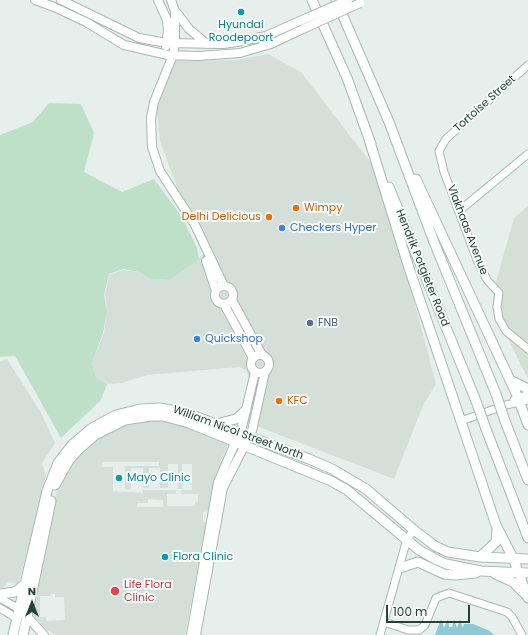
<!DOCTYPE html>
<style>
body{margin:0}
#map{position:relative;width:528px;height:635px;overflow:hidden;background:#e6efeb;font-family:Poppins,sans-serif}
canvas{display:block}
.north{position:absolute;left:12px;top:583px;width:40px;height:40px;-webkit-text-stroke:3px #f7fbf9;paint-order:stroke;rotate:0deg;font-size:11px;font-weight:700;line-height:16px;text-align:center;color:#24423a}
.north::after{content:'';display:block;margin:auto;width:14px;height:18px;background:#24423a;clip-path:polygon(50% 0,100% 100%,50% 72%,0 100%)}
.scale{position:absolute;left:386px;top:605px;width:84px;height:18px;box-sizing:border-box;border:2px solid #24423a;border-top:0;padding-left:5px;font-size:12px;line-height:14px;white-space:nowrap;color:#24423a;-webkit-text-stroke:3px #f7fbf9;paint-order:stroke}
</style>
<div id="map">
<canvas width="528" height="635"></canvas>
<div class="north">N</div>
<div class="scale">100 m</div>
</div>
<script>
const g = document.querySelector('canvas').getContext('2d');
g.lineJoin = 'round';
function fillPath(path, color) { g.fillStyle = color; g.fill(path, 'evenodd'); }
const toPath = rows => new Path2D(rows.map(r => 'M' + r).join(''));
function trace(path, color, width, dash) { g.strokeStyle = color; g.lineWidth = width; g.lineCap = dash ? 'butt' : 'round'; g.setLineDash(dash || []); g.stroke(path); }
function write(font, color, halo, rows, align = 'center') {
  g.font = font + ' Poppins,sans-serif'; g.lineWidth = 4; g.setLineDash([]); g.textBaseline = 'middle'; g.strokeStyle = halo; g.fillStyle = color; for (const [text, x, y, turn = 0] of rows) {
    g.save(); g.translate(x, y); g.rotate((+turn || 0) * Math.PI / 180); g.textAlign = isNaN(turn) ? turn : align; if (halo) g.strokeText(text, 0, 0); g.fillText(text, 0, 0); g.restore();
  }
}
fillPath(toPath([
 [268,54,301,72,374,167,392,217,436,384,423,405,394,479,241,420,252,383,246,370,239,367,147,375,122,383,108,384,96,377,92,363,104,333,107,311,105,295,109,275,123,270,139,272,151,279,170,280,205,253,196,239,160,141,156,101,175,61,237,60],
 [528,206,528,379,492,307,496,282,514,218],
 [7,359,40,411,55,443,42,463,46,475,37,517,18,584,8,582,2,589,0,588,0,361],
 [153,420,185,425,229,442,215,476,209,511,203,512,203,522,207,522,185,635,56,635,46,629,33,615,52,508,59,483,77,456,98,436,125,424],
 [102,462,159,462,159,466,125,466,125,489,131,489,131,468,143,468,143,488,149,488,149,468,160,468,160,488,168,488,168,464,178,464,178,489,182,489,182,464,192,464,192,490,182,490,181,492,182,494,198,494,198,502,195,502,194,506,167,506,167,494,176,494,176,490,143,490,143,493,113,491,113,467,102,467],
 [148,499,163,500,163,507,137,507,137,503,148,503],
 [50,594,55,594,55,597,64,597,65,620,46,621,46,617,40,617,40,596,50,596]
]), '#d4dfda');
fillPath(toPath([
 [49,103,81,104,94,133,84,172,122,192,154,179,182,217,197,248,199,259,170,280,151,279,139,272,123,269,109,274,104,295,107,311,103,333,92,363,96,377,107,384,101,400,61,438,15,356,0,357,0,135,33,122]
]), '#bfe0c8');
fillPath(toPath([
 [441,619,444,628,448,619,449,627,452,627,454,619,457,628,460,619,463,628,464,624,473,624,490,631,494,635,435,635]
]), '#8ec9d4');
const minor = toPath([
 [528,65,446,139,439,151,444,172,477,260,487,280,499,293,497,307,499,319,506,331,528,349],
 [459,211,528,154],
 [514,400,528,394],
 [461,421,506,405,528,400],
 [0,598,19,609],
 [0,608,16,618],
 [384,622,408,630,419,630,425,625,436,598,449,593,507,612,512,617,522,635],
 [380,635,407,539,414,530]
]);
const tertiary = toPath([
 [35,0,54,7,86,22,124,45,168,55,198,56,240,53,271,44,305,28],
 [61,0,139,38,167,43,223,44,237,42,266,36,302,20],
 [158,0,167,20,168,30,166,46],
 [171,0,175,11,175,43,173,55,154,102,151,118,152,147,160,171,195,225,224,286],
 [177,13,189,29,207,44],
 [206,261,216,291],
 '215 295a9 9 0 1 1 18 0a9 9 0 1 1-18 0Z',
 [232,300,262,355],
 [224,304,253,358],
 '251 364a9 9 0 1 1 18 0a9 9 0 1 1-18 0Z',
 [23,612,44,635],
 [191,635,218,482,242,427,255,372],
 [196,635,223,488,252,431,265,372]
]);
const secondary = toPath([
 [312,0,347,78,371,144],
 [336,0,389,122,434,242,496,394],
 [369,139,408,265,496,525,513,558,528,598],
 [416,179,516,393,528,425],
 [389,187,476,401],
 [510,380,528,389],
 [505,421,528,480],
 [216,424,236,419,246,410],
 [486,429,528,538],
 [55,485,69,460,79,449,95,435,125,420,151,416,163,416,189,423,331,481,347,490,419,550,437,560,446,564,481,571,528,573],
 [480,557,496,542,497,530],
 [400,568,418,562,444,574,455,575,476,573],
 [495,574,513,582,525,594],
 [0,594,15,592,25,584],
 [13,635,47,491,58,463,72,445,92,428,116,415,140,409,160,408,186,413,309,459,332,469,366,489,414,530,435,546,448,552,480,557,528,559],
 [23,635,51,501]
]);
trace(minor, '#a8b8b2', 9);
trace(tertiary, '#a8b8b2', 10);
trace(secondary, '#a4bbb3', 11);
trace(minor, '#fff', 7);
trace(tertiary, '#fff', 8);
trace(secondary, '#fff', 9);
const tertiaryBridge = toPath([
 [302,20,348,0],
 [305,28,360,3]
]);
const secondaryBridge = toPath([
 [496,394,505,421],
 [476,401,486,429]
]);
trace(tertiaryBridge, '#a8b8b2', 10, []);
trace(secondaryBridge, '#a4bbb3', 11, []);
trace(tertiaryBridge, '#fff', 8);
trace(secondaryBridge, '#fff', 9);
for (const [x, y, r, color] of [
 [241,12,4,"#0f9aa8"],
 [296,208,4,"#e8710a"],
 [269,217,4,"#e8710a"],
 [282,228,4,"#3f7fe0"],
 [310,323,4,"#5c6f8a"],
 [197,339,4,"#3f7fe0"],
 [279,401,4,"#e8710a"],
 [119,478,4,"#0f9aa8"],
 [165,557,4,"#0f9aa8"],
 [115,591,5,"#e0444e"]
]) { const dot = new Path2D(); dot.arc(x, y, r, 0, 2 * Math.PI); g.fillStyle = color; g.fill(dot); trace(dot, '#f7fbf9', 1.5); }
write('11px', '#0d838f', '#f7fbf9', [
 ["Hyundai",241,25,"center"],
 ["Roodepoort",241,38,"center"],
 ["Mayo Clinic",127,478],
 ["Flora Clinic",173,557]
], 'left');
write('11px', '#24423a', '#f7fbf9', [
 ["Tortoise Street",485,104,-42],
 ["Vlakhaas Avenue",467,230,69],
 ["Hendrik Potgieter Road",422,268,68],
 ["William Nicol Street North",238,433,20]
]);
write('11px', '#c56008', '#f7fbf9', [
 ["Wimpy",304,208],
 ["Delhi Delicious",261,217,"right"],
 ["KFC",287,401]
], 'left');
write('11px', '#366cbe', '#f7fbf9', [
 ["Checkers Hyper",290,228],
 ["Quickshop",205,339]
], 'left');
write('11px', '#4e5e75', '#f7fbf9', [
 ["FNB",318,323]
], 'left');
write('11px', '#be3a42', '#f7fbf9', [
 ["Life Flora",124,585],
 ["Clinic",124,598]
], 'left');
</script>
